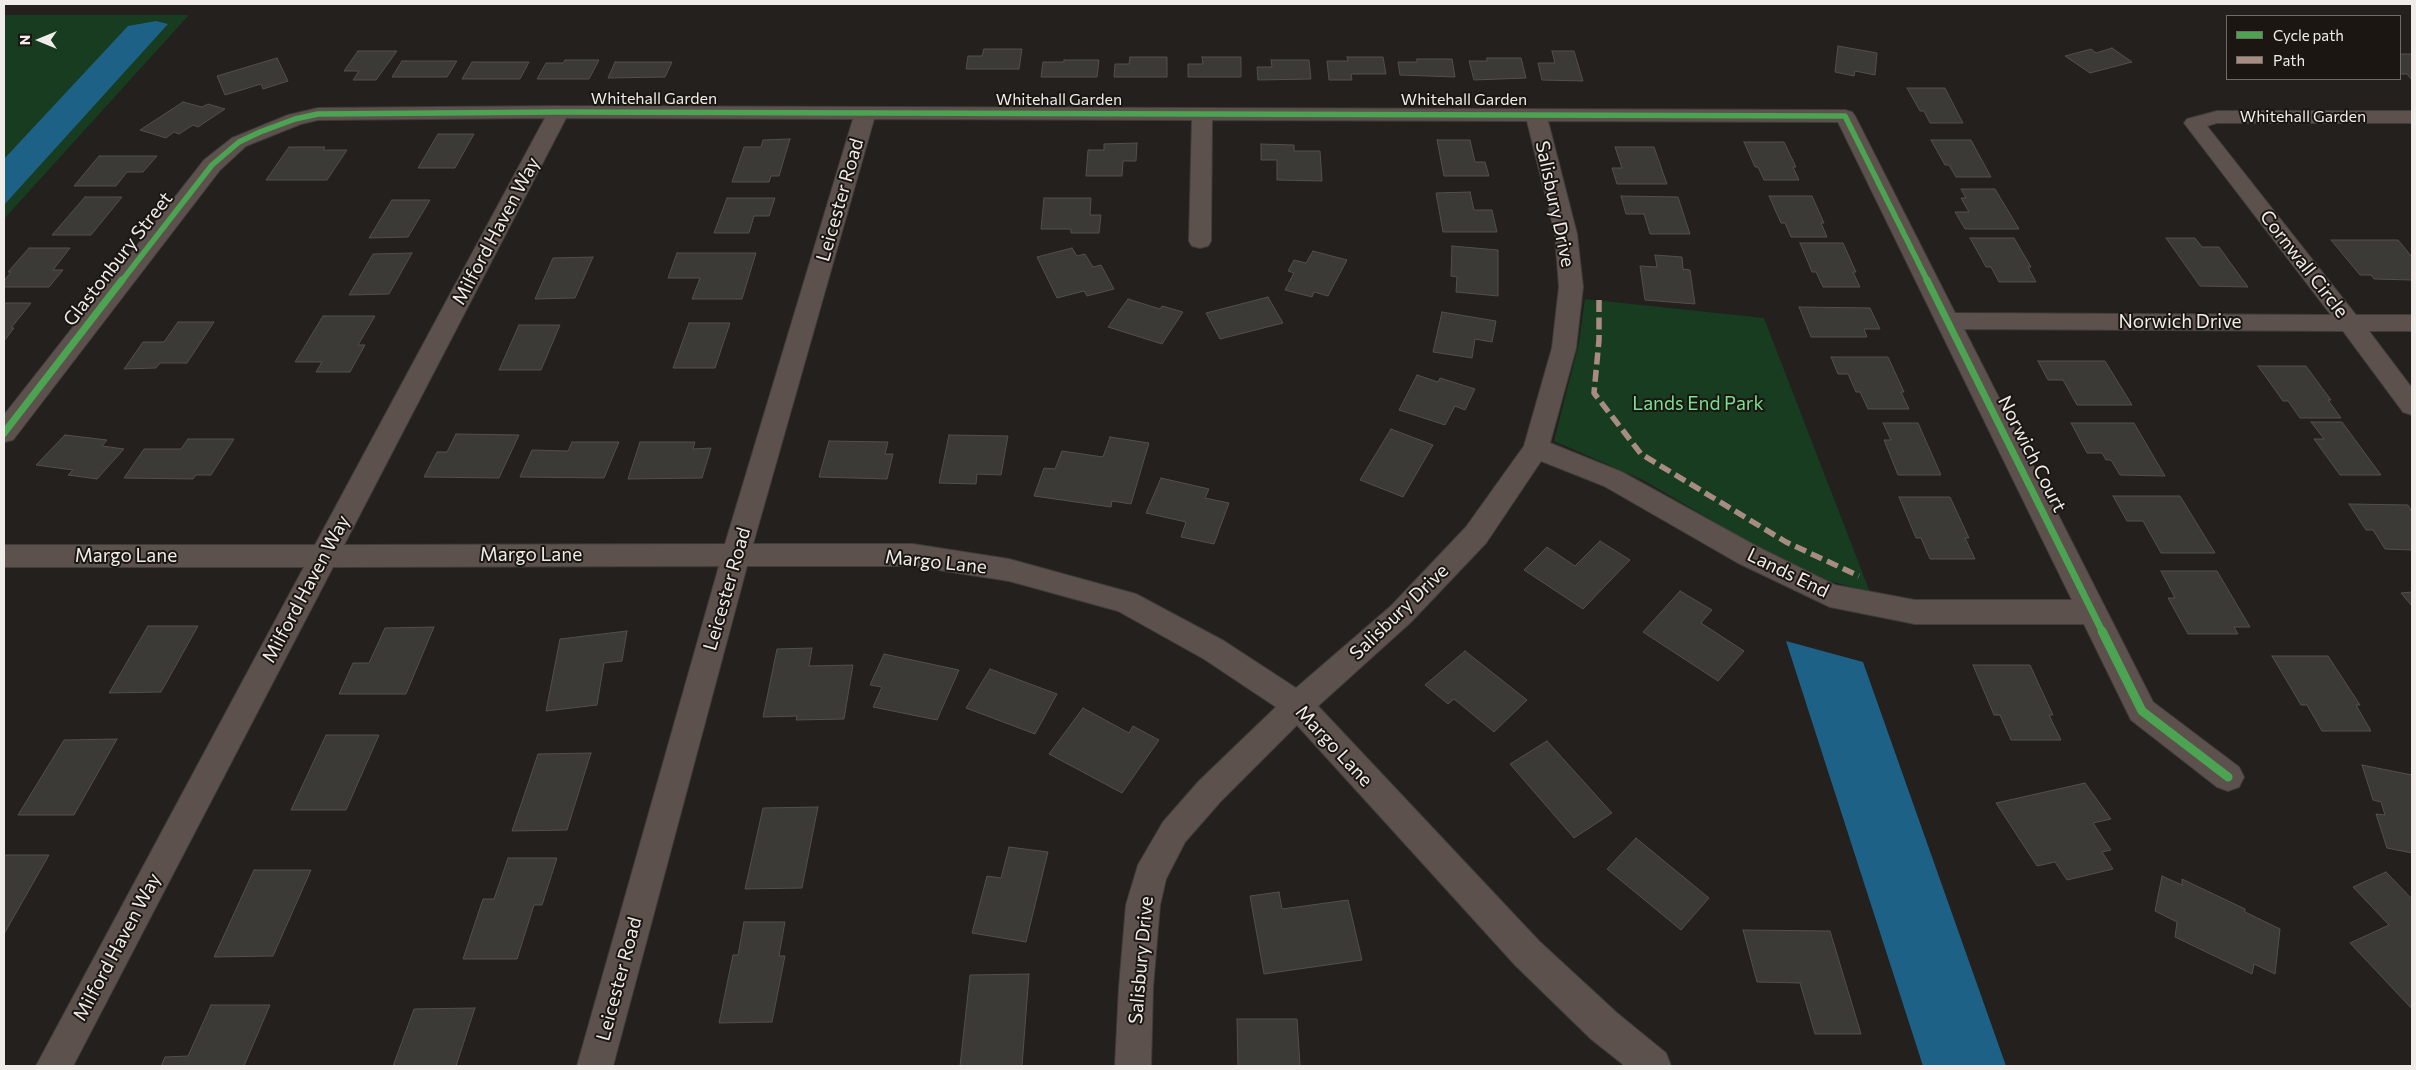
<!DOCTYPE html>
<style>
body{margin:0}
#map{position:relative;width:2416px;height:1070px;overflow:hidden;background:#23201d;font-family:Commissioner,sans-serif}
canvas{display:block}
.frame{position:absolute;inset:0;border:5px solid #efece9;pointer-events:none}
.legend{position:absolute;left:2226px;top:15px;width:175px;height:65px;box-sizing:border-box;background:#1b1612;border:1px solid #706c68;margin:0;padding:6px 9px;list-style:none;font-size:15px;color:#efece9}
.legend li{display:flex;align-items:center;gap:10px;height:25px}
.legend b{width:25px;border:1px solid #706c68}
.north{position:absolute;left:15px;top:15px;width:50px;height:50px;-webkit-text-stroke:4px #1b1612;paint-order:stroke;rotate:270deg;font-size:14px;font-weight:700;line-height:20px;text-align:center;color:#efece9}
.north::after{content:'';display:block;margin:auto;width:18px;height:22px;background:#efece9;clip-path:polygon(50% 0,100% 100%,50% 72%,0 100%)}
</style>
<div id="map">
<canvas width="2416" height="1070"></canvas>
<div class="frame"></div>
<ul class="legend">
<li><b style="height:6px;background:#4ca352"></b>Cycle path</li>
<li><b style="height:6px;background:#a88b81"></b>Path</li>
</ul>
<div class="north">N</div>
</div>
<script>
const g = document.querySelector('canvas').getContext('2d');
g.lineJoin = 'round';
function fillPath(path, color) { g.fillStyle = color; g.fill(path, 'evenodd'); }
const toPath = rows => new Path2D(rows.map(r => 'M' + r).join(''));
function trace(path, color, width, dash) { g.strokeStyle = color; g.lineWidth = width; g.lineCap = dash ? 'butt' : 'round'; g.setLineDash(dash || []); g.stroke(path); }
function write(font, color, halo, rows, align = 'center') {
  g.font = font + ' Commissioner,sans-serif'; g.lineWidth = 4; g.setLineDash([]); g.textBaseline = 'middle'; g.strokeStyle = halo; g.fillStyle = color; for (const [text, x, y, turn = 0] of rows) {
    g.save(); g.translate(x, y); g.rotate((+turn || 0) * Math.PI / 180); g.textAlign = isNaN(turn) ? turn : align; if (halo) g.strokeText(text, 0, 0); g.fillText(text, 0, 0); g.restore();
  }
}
fillPath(toPath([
 [4,15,189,15,4,219],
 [1585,299,1764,318,1870,592,1819,578,1763,550,1643,480,1554,441,1579,343]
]), '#173c20');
fillPath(toPath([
 [156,21,168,24,4,205,4,159,128,26],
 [1786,641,1863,662,2006,1066,1923,1066]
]), '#1e6186');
const building = toPath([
 [1838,46,1877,53,1875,75,1855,71,1854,76,1835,72,1838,46],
 [2112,48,2132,62,2090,73,2065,56,2091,49,2096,53,2112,48],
 [984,49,1022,49,1019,69,966,69,968,56,982,56,984,49],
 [358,51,397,51,376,80,353,80,359,71,344,71,358,51],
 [1552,51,1574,51,1583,81,1542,80,1538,63,1555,63,1552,51],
 [2400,54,2412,54,2412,80,2407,74,2400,74,2400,54],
 [1130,57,1167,57,1167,77,1114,77,1115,64,1129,64,1130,57],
 [1202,57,1241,57,1241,77,1188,77,1188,64,1203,64,1202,57],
 [1347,57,1383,57,1386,74,1351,74,1352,80,1329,80,1327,61,1348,61,1347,57],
 [277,58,288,81,263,89,261,84,225,95,217,76,277,58],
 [1487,58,1521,58,1526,78,1474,80,1469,61,1487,61,1487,58],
 [1417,59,1452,59,1455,77,1400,75,1398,62,1417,62,1417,59],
 [565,60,599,60,589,79,537,79,546,63,563,63,565,60],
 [1064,60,1099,60,1097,77,1041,77,1043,62,1064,62,1064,60],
 [1271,60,1309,60,1311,79,1258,80,1257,67,1272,67,1271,60],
 [402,61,457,61,447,77,392,77,402,61],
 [472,62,529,62,520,79,462,79,472,62],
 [615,62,672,62,665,77,608,78,615,62],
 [1907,88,1945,88,1963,123,1930,123,1924,111,1920,111,1907,88],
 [183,102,202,107,208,104,225,109,198,127,193,125,179,134,174,132,166,138,140,130,183,102],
 [438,134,474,134,455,168,418,168,438,134],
 [790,139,779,176,771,176,769,182,732,182,744,147,761,147,763,140,790,139],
 [1437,140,1470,140,1475,162,1485,162,1489,176,1444,176,1437,140],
 [1931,140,1971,140,1991,177,1956,177,1949,165,1945,165,1931,140],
 [1744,142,1784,142,1796,167,1793,167,1799,180,1764,180,1758,167,1755,167,1744,142],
 [1137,143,1136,161,1123,161,1122,176,1086,176,1088,150,1104,150,1104,144,1137,143],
 [1261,144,1294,145,1294,151,1320,151,1322,181,1277,180,1277,160,1261,160,1261,144],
 [289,147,325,147,323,150,347,150,327,180,266,180,289,147],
 [1615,147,1654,147,1667,184,1617,184,1612,168,1622,168,1615,147],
 [99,156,157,156,143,172,127,172,116,186,74,186,99,156],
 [1961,189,1995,189,2019,229,1965,229,1955,212,1969,212,1961,198,1966,198,1961,189],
 [1470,192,1474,210,1492,210,1497,232,1443,232,1436,193,1470,192],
 [1621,196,1678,197,1690,234,1650,234,1644,214,1626,214,1621,196],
 [1769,196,1812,196,1824,223,1821,223,1827,237,1791,237,1785,223,1781,223,1769,196],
 [85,197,122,197,91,235,52,235,85,197],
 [727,198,775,198,769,216,754,216,749,233,714,233,727,198],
 [1044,198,1091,198,1090,215,1101,215,1099,233,1071,233,1071,229,1041,229,1044,198],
 [392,200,430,200,408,237,369,238,392,200],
 [1970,238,2014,238,2031,267,2028,267,2036,282,1999,282,1991,267,1986,267,1970,238],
 [2166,238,2195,238,2202,247,2219,247,2248,287,2200,286,2166,238],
 [2331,240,2398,240,2412,257,2412,280,2374,279,2371,275,2360,275,2331,240],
 [1800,243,1843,243,1856,272,1853,272,1860,287,1823,287,1816,272,1812,272,1800,243],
 [1452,246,1498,250,1498,296,1456,292,1457,277,1451,276,1452,246],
 [29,248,70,248,53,270,63,270,49,287,4,287,4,281,11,272,8,272,29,248],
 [1072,248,1077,256,1085,254,1093,267,1101,265,1114,289,1087,296,1084,291,1057,298,1037,257,1072,248],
 [1313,251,1347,260,1328,296,1314,292,1312,297,1285,290,1294,273,1288,271,1294,260,1306,263,1313,251],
 [412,253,389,294,349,295,373,254,412,253],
 [677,253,756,253,742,299,692,299,700,278,668,278,677,253],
 [1655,255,1682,257,1683,269,1690,270,1695,304,1645,300,1640,266,1657,267,1655,255],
 [593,257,575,298,535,299,553,258,593,257],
 [1268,297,1283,323,1220,339,1206,313,1268,297],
 [1128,299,1160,309,1162,306,1183,312,1162,344,1108,327,1128,299],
 [4,303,31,303,11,328,14,328,4,341,4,303],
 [1799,307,1870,308,1880,329,1864,329,1867,337,1811,337,1799,307],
 [1442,312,1496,321,1492,342,1475,339,1472,358,1433,352,1442,312],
 [323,316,375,316,358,345,365,345,350,372,316,372,322,362,295,362,323,316],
 [178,322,214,322,187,363,160,363,156,368,124,369,143,342,164,342,178,322],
 [689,323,730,323,715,368,673,368,689,323],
 [519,325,560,325,541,370,499,370,519,325],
 [1831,357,1888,357,1904,392,1901,392,1909,409,1868,409,1860,392,1856,392,1848,374,1838,374,1831,357],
 [2038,361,2105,361,2132,405,2077,405,2063,380,2048,380,2038,361],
 [2258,366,2306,366,2331,400,2328,400,2341,418,2300,418,2288,401,2283,401,2258,366],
 [1417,375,1438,382,1440,378,1475,389,1465,410,1455,406,1445,425,1399,410,1417,375],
 [2311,422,2342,422,2381,475,2340,475,2314,439,2324,439,2311,422],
 [1883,423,1918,423,1941,475,1898,475,1884,440,1891,440,1883,423],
 [2071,423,2134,423,2165,476,2120,475,2111,460,2106,460,2102,453,2087,453,2071,423],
 [1391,429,1433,445,1403,497,1360,480,1391,429],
 [456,434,519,435,499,478,424,477,437,452,447,452,456,434],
 [65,435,107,440,102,446,124,449,97,479,68,475,73,470,36,465,65,435],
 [949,435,1008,436,1001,475,977,474,976,484,939,483,949,435],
 [1110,437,1149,443,1131,504,1112,501,1111,507,1034,496,1044,468,1055,469,1062,451,1103,457,1110,437],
 [188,439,234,439,211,475,196,475,193,479,124,478,144,449,181,449,188,439],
 [829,441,888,442,885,454,893,454,887,479,819,477,829,441],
 [572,442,619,442,604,478,520,477,532,450,568,451,572,442],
 [640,442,695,442,693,449,711,448,702,478,628,479,640,442],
 [1161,478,1209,489,1205,498,1229,503,1214,544,1181,537,1186,522,1146,513,1161,478],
 [2113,496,2180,496,2215,553,2161,553,2143,521,2127,521,2113,496],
 [1899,497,1950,497,1969,538,1965,538,1975,559,1930,559,1921,538,1916,538,1899,497],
 [2349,504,2408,505,2412,512,2412,550,2385,549,2373,530,2366,530,2349,504],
 [1600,541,1630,560,1583,609,1524,570,1547,547,1575,566,1600,541],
 [2161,571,2217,571,2250,627,2234,627,2238,634,2188,634,2168,598,2175,598,2161,571],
 [1680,591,1712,610,1701,623,1744,651,1718,681,1643,632,1680,591],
 [2412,592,2412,606,2401,593,2412,592],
 [148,626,198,626,161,692,109,693,148,626],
 [434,627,406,694,339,694,353,663,369,663,385,628,434,627],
 [627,631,622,661,604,663,597,705,546,711,560,639,627,631],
 [812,648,809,666,853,665,844,719,796,720,797,716,763,717,777,649,812,648],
 [1465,651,1527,700,1494,732,1454,699,1448,704,1425,685,1465,651],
 [884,654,959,670,937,720,873,707,882,687,870,685,884,654],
 [2272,656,2328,656,2360,705,2356,705,2371,731,2322,731,2307,705,2301,705,2272,656],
 [1973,665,2030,665,2053,715,2049,715,2061,740,2011,740,2000,715,1994,715,1973,665],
 [990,669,1057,694,1035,734,966,708,990,669],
 [1083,708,1129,733,1133,726,1159,740,1122,793,1049,754,1083,708],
 [326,735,379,735,346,810,291,810,326,735],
 [117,739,74,815,18,815,64,740,117,739],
 [1547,741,1612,813,1574,838,1510,764,1547,741],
 [591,753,567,830,512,831,538,754,591,753],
 [2362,765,2412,775,2412,853,2387,848,2376,814,2385,815,2381,802,2373,800,2362,765],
 [2085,783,2111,819,2093,823,2111,850,2102,852,2113,869,2067,880,2055,862,2037,866,1996,803,2085,783],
 [818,807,802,888,745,889,763,808,818,807],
 [1636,838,1709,898,1681,930,1607,869,1636,838],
 [1009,847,1048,852,1026,942,972,933,987,876,1001,878,1009,847],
 [4,855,49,855,4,934,4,855],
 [508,858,557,858,542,905,534,905,517,959,463,959,483,899,494,899,508,858],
 [254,870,311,870,273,956,214,957,254,870],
 [2386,872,2412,899,2412,1009,2350,943,2389,925,2353,887,2386,872],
 [2162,876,2182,885,2182,879,2245,909,2245,912,2280,929,2275,974,2254,964,2252,974,2175,937,2177,922,2155,911,2162,876],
 [1279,892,1282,909,1348,900,1362,960,1264,974,1250,896,1279,892],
 [744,922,785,922,779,956,785,956,772,1022,719,1023,733,955,738,955,744,922],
 [1743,930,1830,931,1861,1034,1815,1034,1800,983,1757,982,1743,930],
 [1029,974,1022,1066,960,1066,970,975,1029,974],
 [211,1005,270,1005,244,1066,161,1066,165,1057,188,1056,211,1005],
 [475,1008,456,1066,393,1066,414,1009,475,1008],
 [1237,1019,1297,1019,1300,1066,1238,1066,1237,1019]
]);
fillPath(building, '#3c3a37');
trace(building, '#524f4d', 1);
const minor = toPath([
 [559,106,1845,110,1852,112,1855,116,1955,313,2331,315,2184,123,2187,119,2217,111,2412,111,2412,123,2217,123,2207,126,2356,315,2412,315,2412,331,2369,331,2412,388,2412,415,2403,412,2343,331,1964,329,2153,702,2239,767,2244,777,2239,787,2228,791,2217,787,2131,720,2084,624,1915,624,1830,607,1738,563,1604,486,1541,461,1486,543,1411,622,1318,706,1539,941,1617,1013,1666,1053,1671,1066,1625,1066,1591,1039,1515,965,1297,725,1221,801,1185,842,1166,879,1160,905,1153,987,1151,1066,1115,1066,1119,987,1126,905,1138,865,1163,822,1199,781,1276,707,1204,659,1118,611,1009,581,913,566,747,566,613,1066,577,1066,719,566,333,567,73,1066,36,1066,304,567,4,567,4,545,315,545,545,118,318,120,301,124,246,146,220,170,13,440,4,442,4,415,204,160,232,138,288,115,318,108,559,106],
 [566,118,853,119,725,544,344,545,566,118],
 [874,119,1192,120,1189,241,1192,246,1200,248,1208,246,1211,241,1212,120,1527,121,1555,234,1559,287,1552,348,1524,446,1466,527,1391,606,1296,688,1224,641,1136,594,1009,559,913,544,753,544,874,119],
 [1548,121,1838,122,2072,600,1915,600,1835,585,1758,547,1622,472,1550,443,1576,348,1583,287,1577,234,1548,121]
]);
trace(minor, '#3f3d3a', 2);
fillPath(minor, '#5c514d');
trace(toPath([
 [1599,300,1599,340,1594,393,1641,454,1786,542,1859,576]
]), '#a88b81', 5.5, [12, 5.5]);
trace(toPath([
 [121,282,212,165,239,142,260,132,295,119,318,114,559,112,1845,116,1928,282]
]), '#4ca352', 5.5);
trace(toPath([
 [1927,280,2103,633],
 [4,433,122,280]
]), '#4ca352', 7);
trace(toPath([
 [2102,631,2142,711,2228,777]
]), '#4ca352', 9);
write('16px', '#efece9', '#1b1612', [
 ["Whitehall Garden",654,99],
 ["Whitehall Garden",1059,100],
 ["Whitehall Garden",1464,100],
 ["Whitehall Garden",2303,117]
]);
write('19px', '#efece9', '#1b1612', [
 ["Leicester Road",840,200,-74],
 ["Salisbury Drive",1555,204,78],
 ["Milford Haven Way",496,231,-62],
 ["Glastonbury Street",118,259,-52],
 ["Cornwall Circle",2304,264,52],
 ["Norwich Drive",2180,322],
 ["Norwich Court",2032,454,63],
 ["Margo Lane",531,555],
 ["Margo Lane",126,556],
 ["Margo Lane",936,562,6],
 ["Lands End",1788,573,26],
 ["Milford Haven Way",306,589,-62],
 ["Leicester Road",727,589,-74],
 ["Salisbury Drive",1399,612,-44],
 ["Margo Lane",1334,746,47],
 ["Milford Haven Way",117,947,-62],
 ["Salisbury Drive",1141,960,-85],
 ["Leicester Road",619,979,-75]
]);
write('19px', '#79e08f', '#1b1612', [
 ["Lands End Park",1698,404]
]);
</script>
